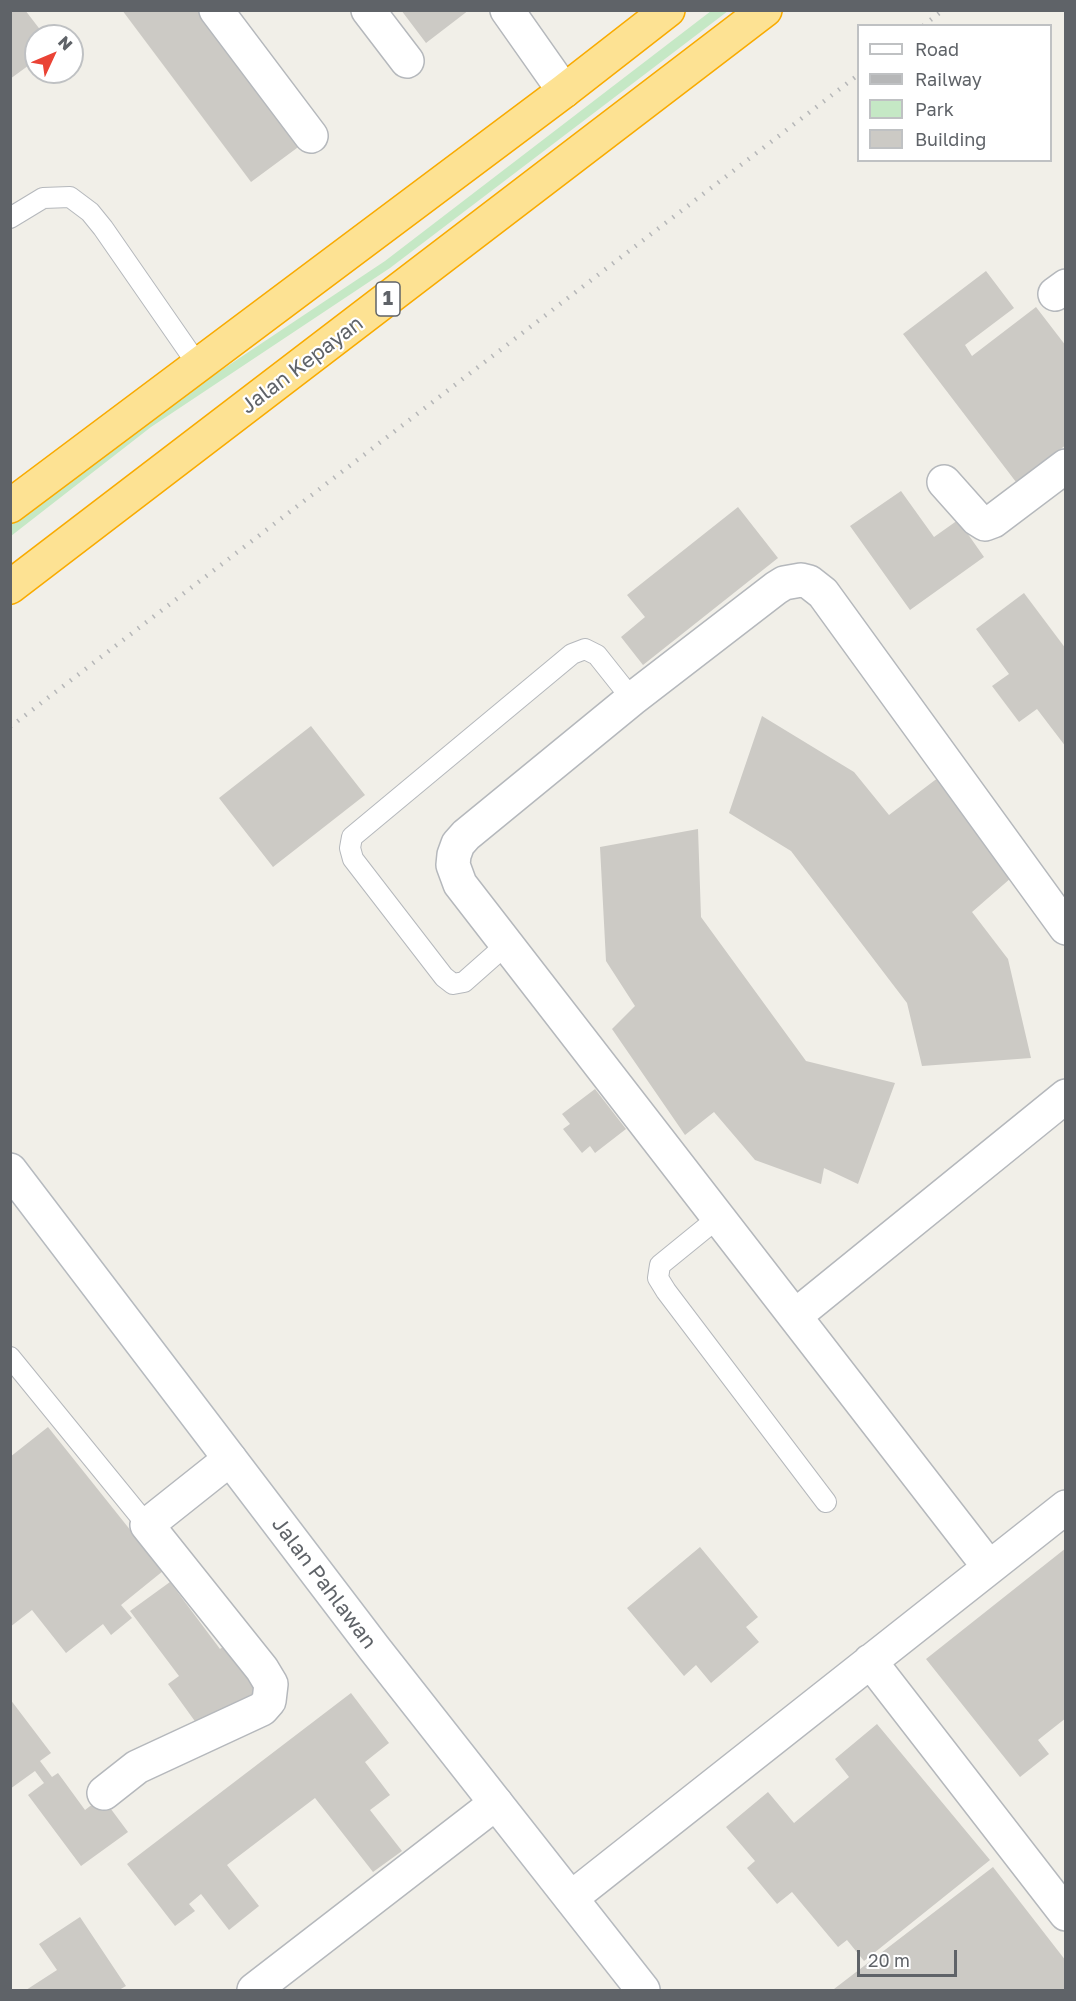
<!DOCTYPE html>
<style>
body{margin:0}
#map{position:relative;width:1076px;height:2001px;overflow:hidden;background:#f1efe8;font-family:"Golos Text",sans-serif}
canvas{display:block}
.frame{position:absolute;inset:0;border:12px solid #5f6368;pointer-events:none}
.legend{position:absolute;left:857px;top:24px;width:195px;height:138px;box-sizing:border-box;background:#fff;border:2px solid #bfc1c3;margin:0;padding:8px 10px;list-style:none;font-size:18px;color:#5f6368}
.legend li{display:flex;align-items:center;gap:12px;height:30px}
.legend b{width:30px;border:2px solid #bfc1c3}
.north{position:absolute;left:24px;top:24px;width:60px;height:60px;box-sizing:border-box;background:#fff;border:2px solid #bfc1c3;border-radius:50%;rotate:46deg;font-size:16px;font-weight:700;line-height:24px;text-align:center;color:#5f6368}
.north::after{content:'';display:block;margin:auto;width:21px;height:27px;background:#ea4335;clip-path:polygon(50% 0,100% 100%,50% 72%,0 100%)}
.scale{position:absolute;left:857px;top:1950px;width:100px;height:27px;box-sizing:border-box;border:3px solid #5f6368;border-top:0;padding-left:8px;font-size:18px;line-height:21px;white-space:nowrap;color:#5f6368;-webkit-text-stroke:4px #fff;paint-order:stroke}
</style>
<div id="map">
<canvas width="1076" height="2001"></canvas>
<div class="frame"></div>
<ul class="legend">
<li><b style="height:8px;background:#fff"></b>Road</li>
<li><b style="height:8px;background:#b6b7b8"></b>Railway</li>
<li><b style="height:16px;background:#c5e8c5"></b>Park</li>
<li><b style="height:16px;background:#cccac5"></b>Building</li>
</ul>
<div class="north">N</div>
<div class="scale">20 m</div>
</div>
<script>
const g = document.querySelector('canvas').getContext('2d');
g.lineJoin = 'round';
function fillPath(path, color) { g.fillStyle = color; g.fill(path, 'evenodd'); }
const toPath = rows => new Path2D(rows.map(r => 'M' + r).join(''));
function trace(path, color, width, dash) { g.strokeStyle = color; g.lineWidth = width; g.lineCap = dash ? 'butt' : 'round'; g.setLineDash(dash || []); g.stroke(path); }
function write(font, color, halo, rows, align = 'center') {
  g.font = font + ' "Golos Text",sans-serif'; g.lineWidth = 4.5; g.setLineDash([]); g.textBaseline = 'middle'; g.strokeStyle = halo; g.fillStyle = color; for (const [text, x, y, turn = 0] of rows) {
    g.save(); g.translate(x, y); g.rotate((+turn || 0) * Math.PI / 180); g.textAlign = isNaN(turn) ? turn : align; if (halo) g.strokeText(text, 0, 0); g.fillText(text, 0, 0); g.restore();
  }
}
fillPath(toPath([
 [711,11,728,11,390,268,151,427,11,536,11,525,145,421,385,261]
]), '#c5e8c5');
fillPath(toPath([
 [10,10,25,10,45,36,36,36,36,60,10,79],
 [122,10,198,10,301,145,251,182],
 [401,10,469,10,426,43],
 [986,271,1014,308,965,345,972,356,1036,307,1066,346,1066,445,1016,482,903,334],
 [901,491,934,537,958,520,984,557,910,610,850,526],
 [738,507,778,558,643,665,621,637,645,617,627,595],
 [1024,593,1066,649,1066,747,1037,709,1019,722,992,686,1009,674,976,629],
 [762,716,854,772,889,815,943,774,1019,871,972,912,1008,959,1031,1058,922,1066,907,1003,791,851,729,813],
 [311,726,365,795,273,867,219,798],
 [698,829,701,917,806,1061,895,1083,858,1184,824,1168,821,1184,755,1160,714,1112,685,1135,612,1029,635,1006,606,961,600,847],
 [595,1089,626,1129,595,1153,590,1146,582,1153,563,1129,570,1124,562,1114],
 [48,1427,163,1571,121,1605,132,1618,111,1635,103,1624,66,1653,32,1610,10,1627,10,1457],
 [700,1547,758,1617,746,1627,759,1642,711,1683,696,1665,684,1676,627,1608],
 [1066,1548,1066,1718,1038,1740,1049,1754,1020,1777,926,1659],
 [170,1582,220,1649,231,1641,264,1685,202,1731,168,1684,179,1676,130,1611],
 [351,1693,389,1743,365,1762,390,1795,370,1810,402,1851,373,1872,315,1798,227,1865,259,1906,229,1930,201,1894,189,1904,195,1911,175,1926,127,1864],
 [10,1699,51,1753,40,1761,52,1777,58,1773,85,1810,102,1797,128,1832,81,1866,28,1795,44,1783,35,1771,10,1789],
 [877,1724,990,1860,864,1961,847,1940,838,1947,792,1892,777,1904,747,1868,755,1861,726,1827,768,1792,794,1823,849,1777,835,1759],
 [993,1867,1066,1961,1066,1990,836,1990,834,1989],
 [80,1917,126,1986,119,1990,26,1990,57,1970,39,1944]
]), '#cccac5');
const lane = toPath([
 [10,218,43,198,70,197,90,212,103,228,198,365],
 [507,944,464,982,453,984,444,977,353,859,350,848,352,837,572,654,585,649,597,655,632,699],
 [719,1217,660,1265,658,1278,666,1291,826,1502],
 [10,1357,147,1525]
]);
const street = toPath([
 [216,10,311,136],
 [368,10,407,61],
 [507,10,564,91],
 [1055,294,1066,286],
 [944,482,977,519,985,524,993,521,1066,466],
 [795,1316,1066,1096],
 [989,1567,460,884,453,865,454,855,458,844,466,835,632,699,776,588,784,583,801,580,809,582,823,593,1066,928],
 [870,1661,1066,1914],
 [104,1793,137,1767,262,1709,269,1701,271,1684,262,1669,147,1525,230,1459],
 [571,1898,1066,1507],
 [254,1990,496,1803]
]);
const secondary = toPath([
 [10,1170,374,1648,643,1990]
]);
const highway = toPath([
 [10,506,564,91,668,10],
 [10,587,765,10]
]);
trace(lane, '#b5b8bc', 22);
trace(street, '#b5b8bc', 36);
trace(secondary, '#b6babf', 36);
trace(highway, '#f9ab00', 36);
trace(lane, '#fff', 20);
trace(street, '#fff', 33);
trace(secondary, '#fff', 33);
trace(highway, '#fde293', 33);
trace(toPath([
 [923,26,943,10],
 [10,727,858,75]
]), '#b6b7b8', 4.5, [1.5, 8]);
for (const [x, y, w] of [
 [388,299,24]
]) { const box = new Path2D(); box.roundRect(x - w / 2, y - 17, w, 34, 4.5); g.fillStyle = '#fff'; g.fill(box); trace(box, '#5f6368', 1.5); }
write('bold 20px', '#5f6368', null, [
 ["1",388,299]
]);
write('21px', '#5f6368', '#fff', [
 ["Jalan Kepayan",302,365,-37],
 ["Jalan Pahlawan",324,1583,53]
]);
</script>
